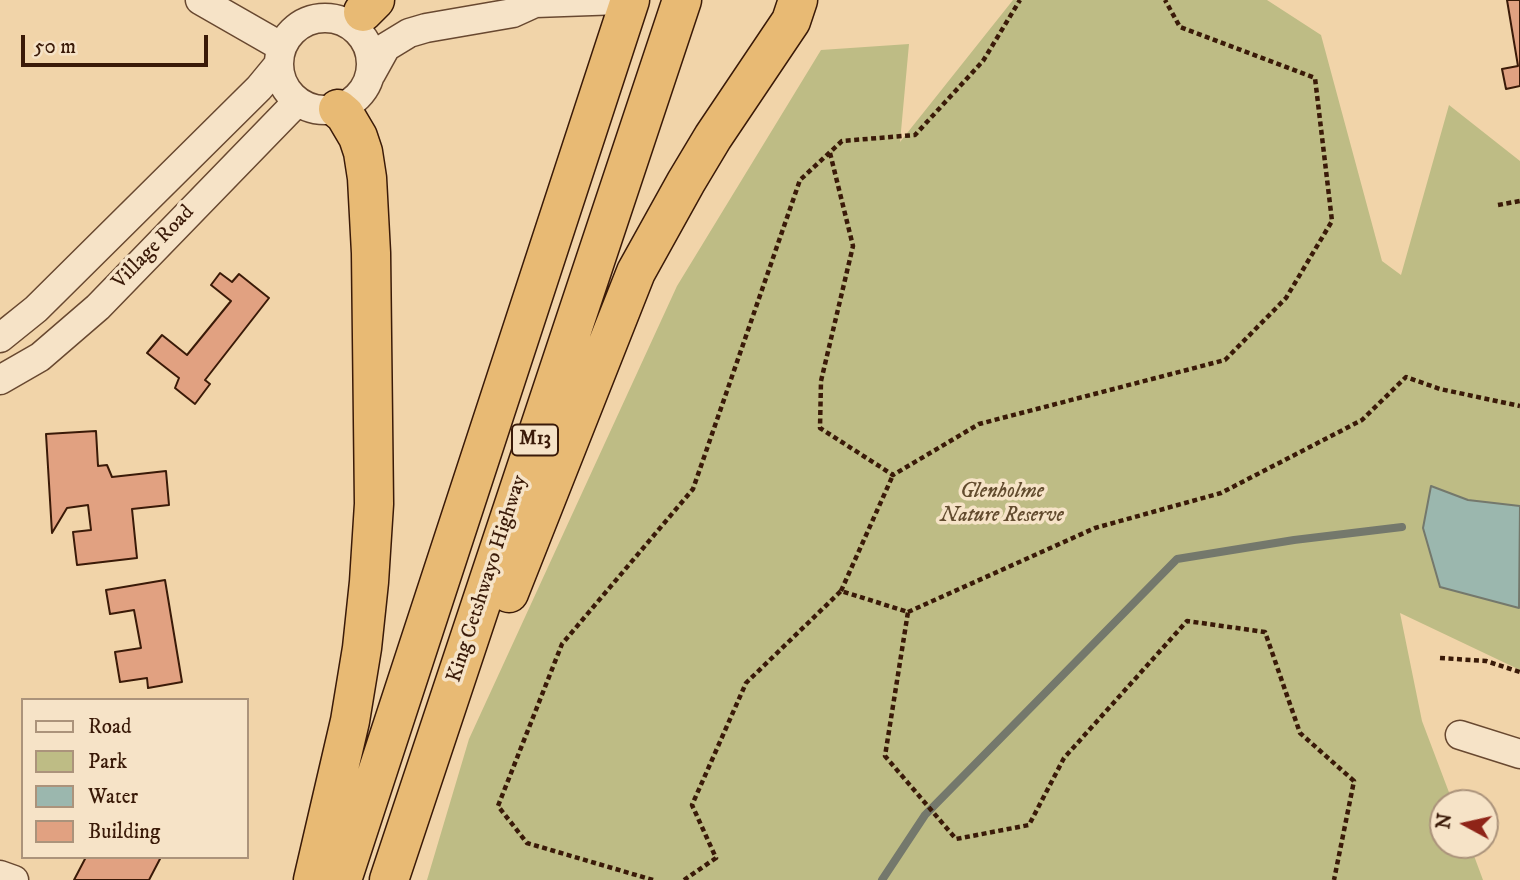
<!DOCTYPE html>
<style>
body{margin:0}
#map{position:relative;width:1520px;height:880px;overflow:hidden;background:#f1d4a9;font-family:"IM FELL DW Pica",serif}
canvas{display:block}
.legend{position:absolute;left:21px;top:698px;width:228px;height:161px;box-sizing:border-box;background:#f6e3c7;border:2px solid #ab937b;margin:0;padding:9px 12px;list-style:none;font-size:21px;color:#3a1a08}
.legend li{display:flex;align-items:center;gap:14px;height:35px}
.legend b{width:35px;border:2px solid #ab937b}
.north{position:absolute;left:1429px;top:789px;width:70px;height:70px;box-sizing:border-box;background:#f6e3c7;border:2px solid #ab937b;border-radius:50%;rotate:278deg;font-size:19px;font-weight:700;line-height:28px;text-align:center;color:#3a1a08}
.north::after{content:'';display:block;margin:auto;width:24px;height:32px;background:#8f2418;clip-path:polygon(50% 0,100% 100%,50% 72%,0 100%)}
.scale{position:absolute;left:21px;top:35px;width:187px;height:32px;box-sizing:border-box;border:4px solid #3a1a08;border-top:0;padding-left:9px;font-size:21px;line-height:24px;white-space:nowrap;color:#3a1a08;-webkit-text-stroke:5px #f6e3c7;paint-order:stroke}
</style>
<div id="map">
<canvas width="1520" height="880"></canvas>
<ul class="legend">
<li><b style="height:9px;background:#f6e3c7"></b>Road</li>
<li><b style="height:19px;background:#bebc85"></b>Park</li>
<li><b style="height:19px;background:#9bb7ae"></b>Water</li>
<li><b style="height:19px;background:#e1a181"></b>Building</li>
</ul>
<div class="north">N</div>
<div class="scale">50 m</div>
</div>
<script>
const g = document.querySelector('canvas').getContext('2d');
g.lineJoin = 'round';
function fillPath(path, color) { g.fillStyle = color; g.fill(path, 'evenodd'); }
const toPath = rows => new Path2D(rows.map(r => 'M' + r).join(''));
function trace(path, color, width, dash) { g.strokeStyle = color; g.lineWidth = width; g.lineCap = dash ? 'butt' : 'round'; g.setLineDash(dash || []); g.stroke(path); }
function write(font, color, halo, rows, align = 'center') {
  g.font = font + ' "IM FELL DW Pica",serif'; g.lineWidth = 7; g.setLineDash([]); g.textBaseline = 'middle'; g.strokeStyle = halo; g.fillStyle = color; for (const [text, x, y, turn = 0] of rows) {
    g.save(); g.translate(x, y); g.rotate((+turn || 0) * Math.PI / 180); g.textAlign = isNaN(turn) ? turn : align; if (halo) g.strokeText(text, 0, 0); g.fillText(text, 0, 0); g.restore();
  }
}
fillPath(toPath([
 [1013,0,1267,0,1321,35,1382,261,1401,275,1449,105,1520,161,1520,670,1400,613,1422,721,1453,803,1443,803,1443,845,1470,845,1483,880,427,880,469,739,677,286,821,50,909,44,900,142]
]), '#bebc85');
const water = toPath([
 [1431,486,1468,500,1520,506,1519,608,1440,587,1423,528,1431,486]
]);
fillPath(water, '#9bb7ae');
trace(water, '#74786c', 2);
trace(toPath([
 [882,880,925,815,1177,559,1294,540,1402,527]
]), '#74786c', 8);
const building = toPath([
 [1507,0,1520,0,1520,86,1506,89,1502,69,1518,66,1507,0],
 [220,273,232,282,239,274,269,298,205,380,210,384,195,404,175,388,179,378,147,353,162,335,187,355,231,301,211,285,220,273],
 [96,431,98,466,107,465,112,477,166,471,169,505,132,509,137,558,77,565,73,532,91,530,88,505,67,508,52,533,46,434,96,431],
 [165,580,182,682,148,688,147,678,120,682,115,652,141,648,134,610,110,614,106,590,165,580],
 [86,857,161,857,149,880,74,880,86,857]
]);
fillPath(building, '#e1a181');
trace(building, '#3a1a08', 2);
const minor = toPath([
 [200,0,282,47],
 [522,0,535,3,620,0],
 '279 64a46 46 0 1 1 92 0a46 46 0 1 1-92 0Z',
 [371,74,386,47,409,33,426,28,513,13,535,3],
 [0,338,36,309,259,88,278,65],
 [0,380,40,357,98,307,297,102],
 [1460,735,1520,754],
 [0,875,14,880]
]);
const highway = toPath([
 [363,12,375,0],
 [509,593,636,272,686,182,713,137,791,21,798,0],
 [313,880,350,721,362,648,369,582,374,504,371,253,367,178,363,152,358,137,345,115,338,109],
 [342,880,630,0],
 [389,880,682,0]
]);
trace(minor, '#684830', 31);
trace(highway, '#3a1a08', 41);
trace(toPath([
 [830,153,853,246,821,381,820,428,893,475,979,424,1225,360,1286,298,1332,221,1315,78,1180,27,1165,0],
 [1498,205,1520,201],
 [841,591,893,475],
 [908,612,1095,528,1221,493,1362,420,1406,377,1440,389,1520,406],
 [1440,658,1486,661,1520,672],
 [653,880,527,843,498,806,562,644,693,489,800,180,842,141,915,135,983,61,1020,0],
 [684,880,716,858,692,805,746,683,841,591,908,612,885,756,956,839,1029,825,1064,758,1187,621,1265,632,1300,733,1354,781,1334,880]
]), '#3a1a08', 4.5, [5, 3.5]);
trace(minor, '#f6e3c7', 28);
trace(highway, '#e8ba74', 38);
for (const [x, y, w] of [
 [535,440,46]
]) { const box = new Path2D(); box.roundRect(x - w / 2, y - 15.5, w, 31, 5); g.fillStyle = '#f6e3c7'; g.fill(box); trace(box, '#3a1a08', 2); }
write('bold 19px', '#3a1a08', null, [
 ["M13",535,440]
]);
write('21px', '#3a1a08', '#f6e3c7', [
 ["Village Road",154,248,-46],
 ["King Cetshwayo Highway",488,579,-72]
]);
write('italic 21px', '#624b2e', '#f6e3c7', [
 ["Glenholme",1002,493],
 ["Nature Reserve",1002,517]
]);
</script>
